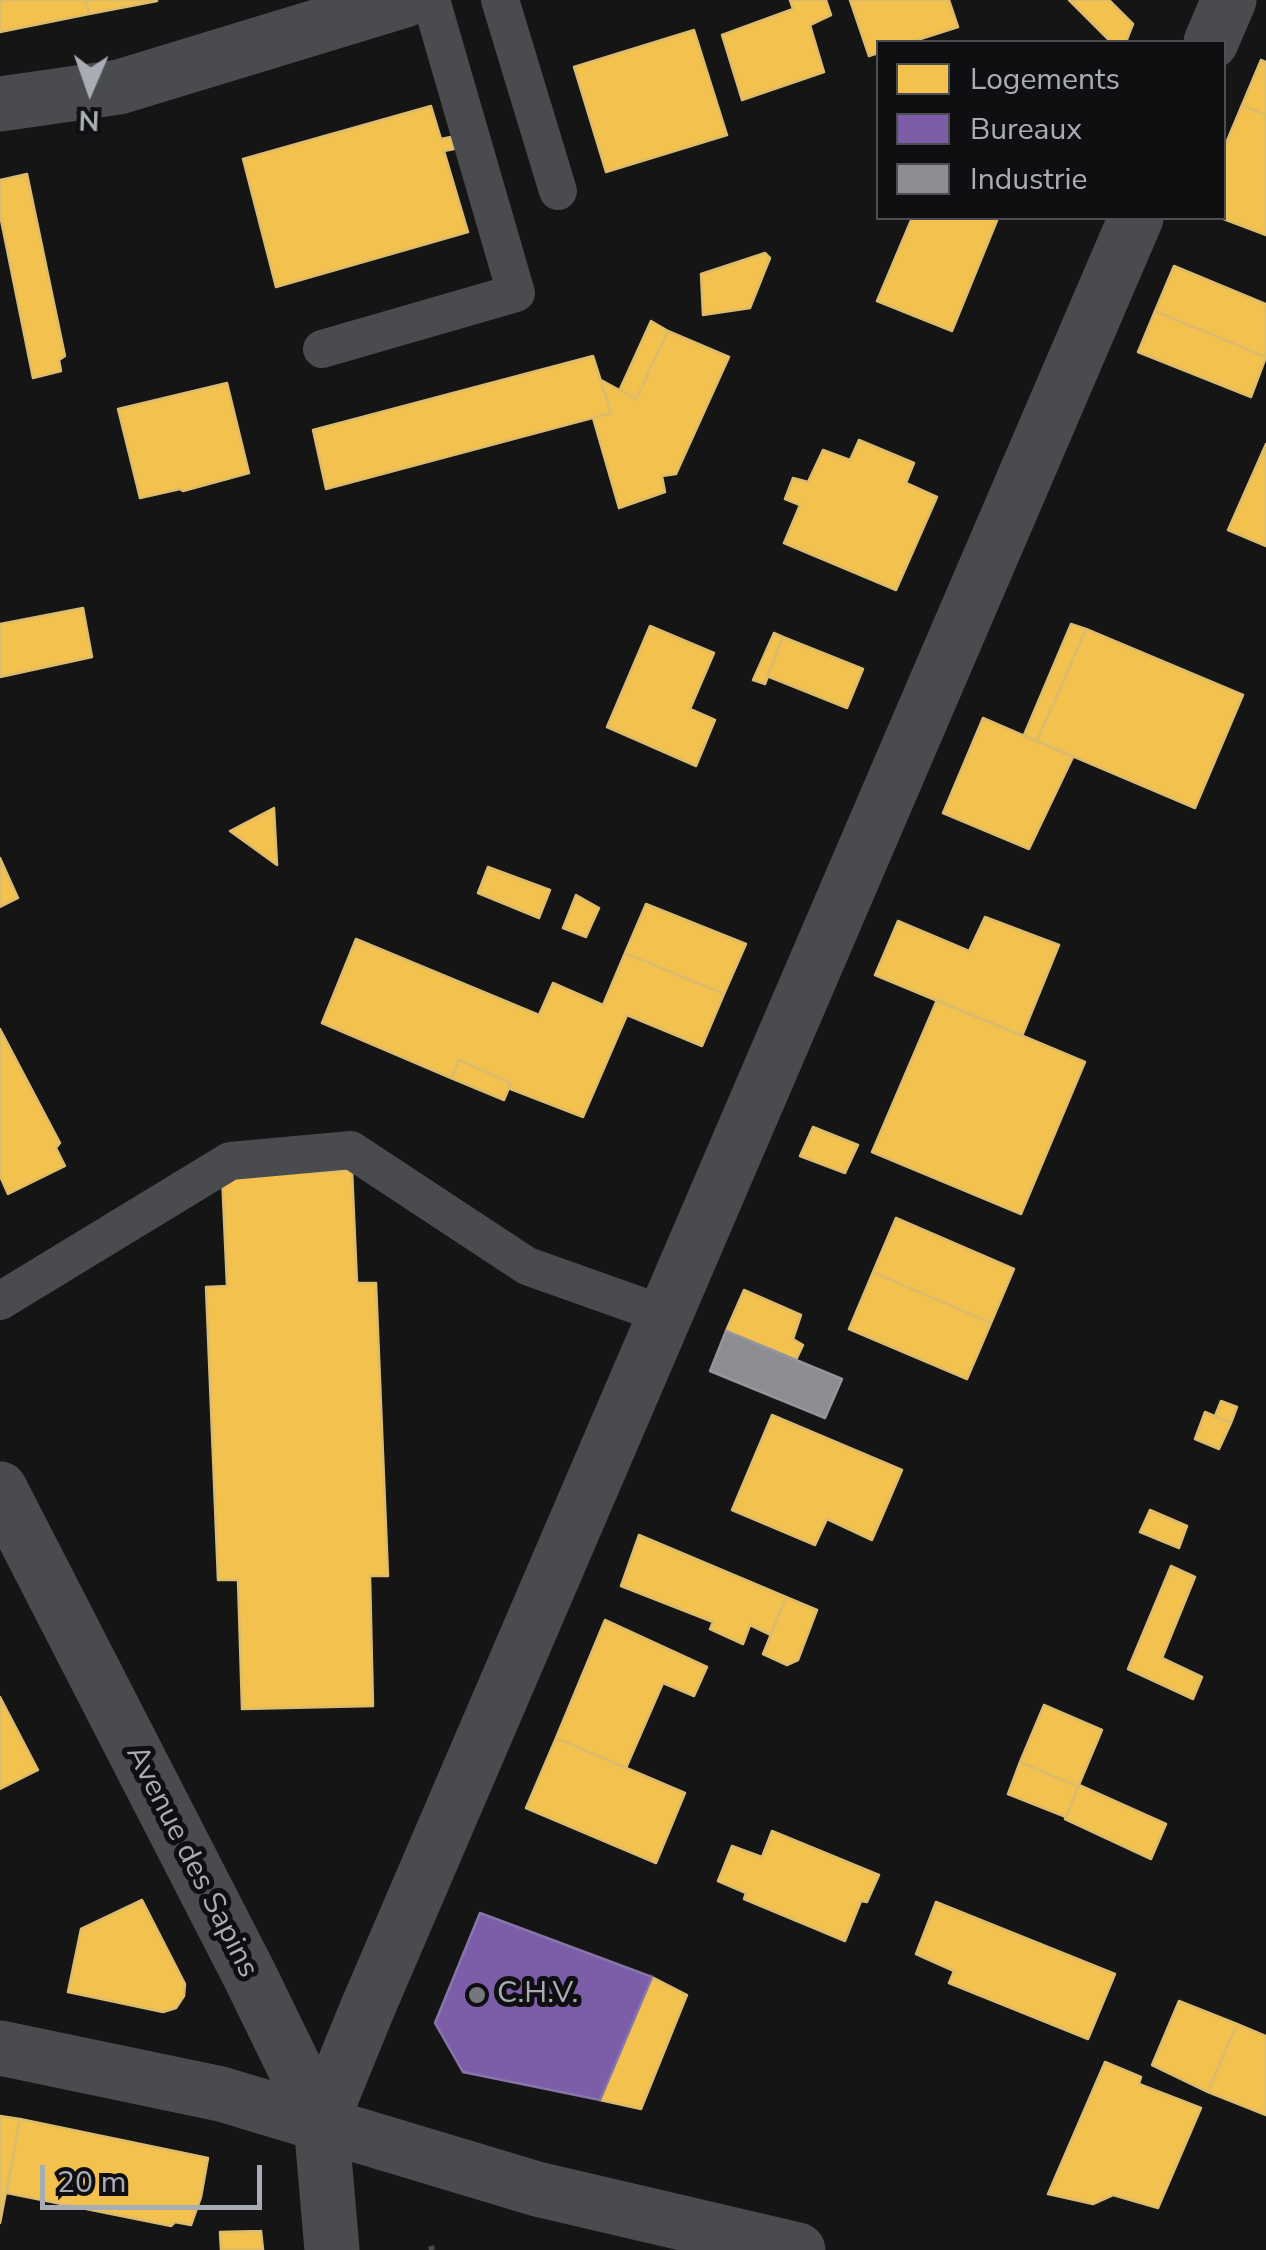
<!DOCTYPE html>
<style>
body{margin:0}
#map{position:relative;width:1266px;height:2250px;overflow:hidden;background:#151515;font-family:"Nunito Sans",sans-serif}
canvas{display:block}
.legend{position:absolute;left:876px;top:40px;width:350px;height:180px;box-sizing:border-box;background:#0f0f11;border:2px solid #4c4e52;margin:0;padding:12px 18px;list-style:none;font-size:30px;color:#a8acb4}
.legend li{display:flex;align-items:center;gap:20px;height:50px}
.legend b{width:50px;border:2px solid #4c4e52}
.north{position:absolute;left:40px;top:40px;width:100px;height:100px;-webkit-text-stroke:8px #0f0f11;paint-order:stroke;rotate:182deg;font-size:28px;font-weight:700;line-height:40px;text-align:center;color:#a8acb4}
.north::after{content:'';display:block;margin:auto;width:35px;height:45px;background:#a8acb4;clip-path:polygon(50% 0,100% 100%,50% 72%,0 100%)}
.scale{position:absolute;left:40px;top:2165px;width:222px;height:45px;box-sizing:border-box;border:5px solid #a8acb4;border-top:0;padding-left:12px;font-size:30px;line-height:35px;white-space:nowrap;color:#a8acb4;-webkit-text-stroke:8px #0f0f11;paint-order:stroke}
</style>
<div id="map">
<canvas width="1266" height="2250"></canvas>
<ul class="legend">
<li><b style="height:28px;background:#f2c14e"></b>Logements</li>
<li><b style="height:28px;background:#7b5ea7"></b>Bureaux</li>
<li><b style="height:28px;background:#8d8d92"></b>Industrie</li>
</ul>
<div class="north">N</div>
<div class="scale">20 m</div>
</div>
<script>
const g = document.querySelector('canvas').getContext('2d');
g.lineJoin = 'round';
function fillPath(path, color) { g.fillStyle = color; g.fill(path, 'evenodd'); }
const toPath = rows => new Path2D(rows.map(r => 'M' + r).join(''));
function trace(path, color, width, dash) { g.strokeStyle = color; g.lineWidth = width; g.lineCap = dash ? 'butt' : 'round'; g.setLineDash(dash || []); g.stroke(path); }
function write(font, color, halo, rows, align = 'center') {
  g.font = font + ' "Nunito Sans",sans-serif'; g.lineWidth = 10; g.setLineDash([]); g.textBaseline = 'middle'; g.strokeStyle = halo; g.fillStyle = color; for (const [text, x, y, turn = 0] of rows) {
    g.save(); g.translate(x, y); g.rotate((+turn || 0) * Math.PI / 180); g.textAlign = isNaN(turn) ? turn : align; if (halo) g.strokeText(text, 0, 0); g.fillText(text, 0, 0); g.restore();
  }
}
const homes = toPath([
 [0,0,85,0,89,14,0,32,0,0],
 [85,0,157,0,157,1,89,14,85,0],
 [790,0,826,0,831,15,810,25,824,72,742,100,722,35,793,9,790,0],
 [850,0,949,0,958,27,911,42,878,42,878,53,869,56,850,0],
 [1069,0,1109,0,1133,24,1126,42,1111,42,1069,0],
 [694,30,727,135,606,172,574,67,694,30],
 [1261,60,1266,62,1266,115,1242,105,1261,60],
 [1242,105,1266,115,1266,235,1221,218,1224,218,1224,148,1242,105],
 [431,106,441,139,451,137,454,149,444,151,468,232,276,287,243,159,431,106],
 [27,174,65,356,59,360,61,371,33,378,0,215,0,180,27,174],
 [912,218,998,218,952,331,877,301,912,218],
 [765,253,770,258,750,308,703,315,701,274,765,253],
 [1174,266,1266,304,1266,357,1155,311,1174,266],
 [1155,311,1266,357,1251,397,1138,352,1155,311],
 [651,321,668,331,636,399,620,389,651,321],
 [668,331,729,357,676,474,662,476,665,492,619,508,593,418,611,413,601,380,636,399,668,331],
 [593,356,611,413,326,489,313,430,593,356],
 [227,383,249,473,183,491,180,489,140,498,118,409,227,383],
 [859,440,914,463,906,483,937,497,896,590,784,543,800,505,785,499,793,478,808,482,823,450,850,460,859,440],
 [1266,444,1266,546,1228,530,1266,444],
 [83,608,92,657,0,677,0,624,83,608],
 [1071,624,1086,629,1037,741,1024,735,1071,624],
 [650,626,714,653,690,709,715,720,696,766,607,727,650,626],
 [1086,629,1243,695,1195,808,1037,741,1086,629],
 [774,633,783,637,765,684,753,680,774,633],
 [783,637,863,669,847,708,767,676,783,637],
 [983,718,1073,757,1029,849,943,813,983,718],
 [274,808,277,865,230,831,274,808],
 [0,858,18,898,0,907,0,858],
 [488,867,550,890,539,918,478,893,488,867],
 [576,895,599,908,586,937,563,928,576,895],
 [646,904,746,944,724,994,625,953,646,904],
 [985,917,1059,945,1022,1036,875,975,898,921,969,951,985,917],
 [356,939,539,1015,553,983,603,1005,625,953,724,994,702,1046,627,1015,583,1117,508,1088,511,1083,459,1060,451,1078,322,1023,356,939],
 [937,1000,1085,1062,1021,1214,872,1152,937,1000],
 [0,1029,60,1143,56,1148,65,1166,8,1194,0,1176,0,1029],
 [459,1060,511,1083,504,1100,451,1078,459,1060],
 [813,1127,858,1145,845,1173,800,1156,813,1127],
 [304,1163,306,1173,352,1170,357,1283,376,1283,388,1576,370,1576,373,1706,242,1709,238,1580,218,1580,206,1287,227,1286,222,1175,304,1163],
 [896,1218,1014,1269,991,1323,873,1272,896,1218],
 [873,1272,991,1323,967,1379,849,1329,873,1272],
 [744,1290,801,1315,793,1339,803,1345,796,1360,726,1331,744,1290],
 [1221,1401,1237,1407,1231,1423,1215,1416,1221,1401],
 [1205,1412,1231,1423,1219,1449,1195,1439,1205,1412],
 [772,1415,902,1470,872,1540,827,1519,815,1545,732,1510,772,1415],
 [1150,1510,1187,1526,1179,1548,1140,1532,1150,1510],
 [639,1535,786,1597,771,1635,750,1625,743,1644,710,1629,713,1622,621,1586,639,1535],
 [1171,1566,1195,1577,1162,1658,1202,1677,1193,1699,1128,1669,1171,1566],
 [786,1597,817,1610,798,1660,787,1665,763,1654,786,1597],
 [605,1620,707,1667,694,1696,663,1683,626,1768,556,1738,605,1620],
 [0,1697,38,1770,0,1789,0,1697],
 [1044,1705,1102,1730,1078,1787,1020,1762,1044,1705],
 [556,1738,685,1793,656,1863,526,1808,556,1738],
 [1020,1762,1078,1787,1066,1817,1008,1794,1020,1762],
 [1079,1785,1166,1824,1151,1859,1065,1819,1079,1785],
 [772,1831,879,1875,867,1902,861,1901,845,1941,744,1899,746,1893,718,1881,732,1846,762,1857,772,1831],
 [142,1900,185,1984,184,1996,176,2008,163,2012,68,1992,81,1929,142,1900],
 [936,1902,1115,1974,1088,2039,949,1983,954,1971,916,1954,936,1902],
 [652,1977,687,1995,641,2109,600,2100,652,1977],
 [1179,2001,1237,2024,1208,2092,1152,2065,1179,2001],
 [1237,2024,1266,2036,1266,2115,1208,2092,1237,2024],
 [1105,2062,1141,2077,1139,2084,1201,2108,1158,2208,1113,2195,1093,2204,1048,2194,1105,2062],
 [0,2116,20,2119,0,2223,0,2116],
 [20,2119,208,2158,201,2197,191,2225,175,2222,171,2226,7,2193,20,2119],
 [261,2231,263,2250,221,2250,220,2232,261,2231]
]);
fillPath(homes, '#f2c14e');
trace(homes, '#dcbb6d', 2.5);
const offices = toPath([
 [480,1913,652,1977,600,2100,463,2072,435,2023,480,1913]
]);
fillPath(offices, '#7b5ea7');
trace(offices, '#8875ab', 2.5);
const industry = toPath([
 [726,1331,842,1379,825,1418,710,1371,726,1331]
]);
fillPath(industry, '#8d8d92');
trace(industry, '#95969c', 2.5);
trace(toPath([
 [431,2246,432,2250]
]), '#4b4c4e', 6, [5, 8]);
trace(toPath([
 [500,0,558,191],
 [322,349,516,293,431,0],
 [0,1301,230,1161,351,1150,527,1266,665,1315]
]), '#4a4b4e', 38);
trace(toPath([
 [1211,42,1229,0],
 [0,104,119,87,405,0],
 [0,1489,250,1976,321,2122,332,2250],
 [321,2122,368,2007,1136,218]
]), '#4a4b4e', 55);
trace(toPath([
 [0,2048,221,2094,537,2189,798,2250]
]), '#4a4b4e', 55);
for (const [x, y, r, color] of [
 [477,1995,10,"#75777c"]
]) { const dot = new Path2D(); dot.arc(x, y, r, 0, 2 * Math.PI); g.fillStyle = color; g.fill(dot); trace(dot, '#0f0f11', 4); }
write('30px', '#a8acb4', '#0f0f11', [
 ["Avenue des Sapins",191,1862,63]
]);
write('30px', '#a8acb4', '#0f0f11', [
 ["C.H.V.",497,1995]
], 'left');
</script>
